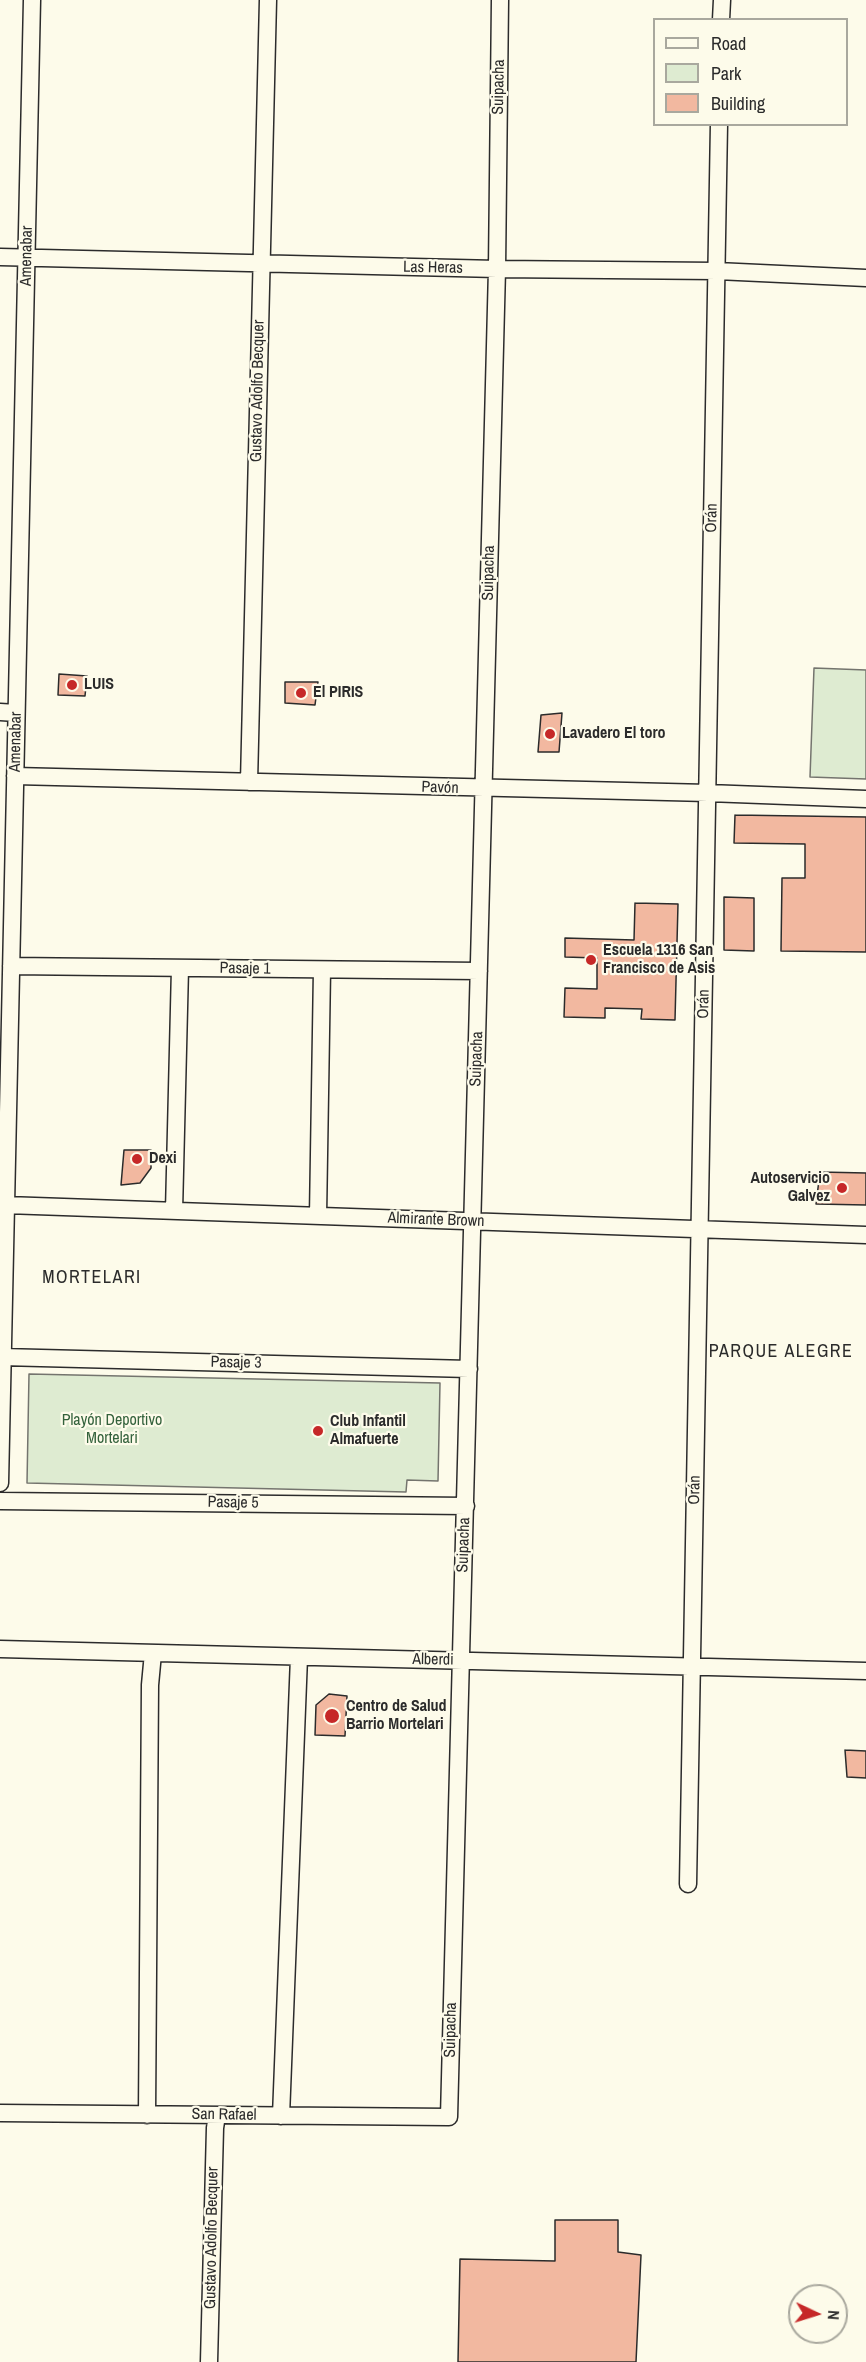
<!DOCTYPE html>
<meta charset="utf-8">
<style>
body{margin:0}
#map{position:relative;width:866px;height:2362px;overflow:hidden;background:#fdfbea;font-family:"Archivo Narrow",sans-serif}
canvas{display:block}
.legend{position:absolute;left:653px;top:18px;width:195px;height:108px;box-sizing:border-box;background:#fdfbea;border:2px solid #a9a89e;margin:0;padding:8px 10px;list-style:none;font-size:18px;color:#2b2b2b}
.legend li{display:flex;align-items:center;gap:12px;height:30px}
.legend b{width:30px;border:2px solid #a9a89e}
.north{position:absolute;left:788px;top:2284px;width:60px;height:60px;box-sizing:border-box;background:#fdfbea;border:2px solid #a9a89e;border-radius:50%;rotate:94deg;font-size:16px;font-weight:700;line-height:24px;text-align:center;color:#2b2b2b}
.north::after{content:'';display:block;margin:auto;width:21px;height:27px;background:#c62828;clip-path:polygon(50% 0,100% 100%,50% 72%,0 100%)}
</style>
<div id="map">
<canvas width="866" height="2362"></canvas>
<ul class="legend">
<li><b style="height:8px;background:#fdfbea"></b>Road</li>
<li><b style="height:16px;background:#deebd1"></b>Park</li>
<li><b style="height:16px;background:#f2b8a0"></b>Building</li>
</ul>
<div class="north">N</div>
</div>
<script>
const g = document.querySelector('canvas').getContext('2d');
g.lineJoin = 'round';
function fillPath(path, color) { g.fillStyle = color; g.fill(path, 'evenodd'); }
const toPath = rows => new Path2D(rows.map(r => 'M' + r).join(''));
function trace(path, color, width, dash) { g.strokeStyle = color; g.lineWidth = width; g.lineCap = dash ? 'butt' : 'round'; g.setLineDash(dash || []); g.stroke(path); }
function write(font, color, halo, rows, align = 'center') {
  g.font = font + ' "Archivo Narrow",sans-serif'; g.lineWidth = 4.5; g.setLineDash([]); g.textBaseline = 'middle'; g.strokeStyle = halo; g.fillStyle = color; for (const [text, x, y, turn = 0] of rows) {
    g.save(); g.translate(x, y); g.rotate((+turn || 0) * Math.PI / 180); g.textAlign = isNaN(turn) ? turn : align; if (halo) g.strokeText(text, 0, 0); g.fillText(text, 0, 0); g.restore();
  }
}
const green = toPath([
 [814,668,866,670,866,779,810,777,814,668],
 [29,1374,440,1383,438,1481,407,1480,406,1492,27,1483,29,1374]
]);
fillPath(green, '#deebd1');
trace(green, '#74746e', 1.5);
const building = toPath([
 [59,674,87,676,85,696,58,695,59,674],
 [285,682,318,682,315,705,285,703,285,682],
 [562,713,559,752,538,752,541,715,562,713],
 [735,815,866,817,866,952,781,951,782,878,805,878,805,844,734,843,735,815],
 [724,897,754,898,754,951,724,950,724,897],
 [635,903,678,904,675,1020,641,1019,642,1009,605,1008,605,1018,564,1017,565,988,597,989,597,958,565,957,565,938,634,940,635,903],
 [124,1150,151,1150,151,1168,140,1183,121,1185,124,1150],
 [820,1172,866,1173,866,1205,816,1204,820,1172],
 [329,1694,347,1696,345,1736,315,1735,316,1705,329,1694],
 [845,1750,866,1751,866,1778,847,1777,845,1750],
 [555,2220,618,2220,618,2252,641,2255,636,2362,458,2362,460,2259,555,2261,555,2220]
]);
fillPath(building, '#f2b8a0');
trace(building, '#2b2b2b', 1.5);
const minor = toPath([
 [721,20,722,0],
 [0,257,497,269,717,271,866,278],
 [0,712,16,713],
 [15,776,708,793,866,799],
 [249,782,268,0],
 [11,966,479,971],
 [6,1205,866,1235],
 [174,1211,180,968],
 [318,1216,322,970],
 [2,1357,469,1369],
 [0,1483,32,0],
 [0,1501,466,1506],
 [0,1649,866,1671],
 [688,1884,719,124],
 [0,2113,449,2117,497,269,500,0],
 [147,2115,150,1685,153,1653],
 [281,2116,299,1657],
 [209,2362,215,2128,217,2115]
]);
trace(minor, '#2b2b2b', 19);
trace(minor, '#fdfbea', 16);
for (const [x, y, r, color] of [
 [72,685,6,"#c62828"],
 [301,693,6,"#c62828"],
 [550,734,6,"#c62828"],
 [591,960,6,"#c62828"],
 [137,1159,6,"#c62828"],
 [842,1188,6,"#c62828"],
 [318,1431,6,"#c62828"],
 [332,1716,8,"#c62828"]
]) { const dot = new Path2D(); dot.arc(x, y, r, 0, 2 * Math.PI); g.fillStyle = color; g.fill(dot); trace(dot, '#fdfbea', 2); }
write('16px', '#2b2b2b', '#fdfbea', [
 ["Suipacha",499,87,-89],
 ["Amenabar",27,256,-89],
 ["Las Heras",433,268,1],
 ["Gustavo Adolfo Becquer",258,391,-89],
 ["Orán",712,518,-89],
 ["Suipacha",489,573,-89],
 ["Amenabar",16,742,-89],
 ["Pavón",440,788,2],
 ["Pasaje 1",245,969,1],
 ["Orán",704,1004,-89],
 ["Suipacha",477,1059,-88],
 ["Almirante Brown",436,1220,2],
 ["Pasaje 3",236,1363,1],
 ["Orán",695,1490,-89],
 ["Pasaje 5",233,1503,1],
 ["Suipacha",464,1545,-88],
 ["Alberdi",433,1660,1],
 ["Suipacha",451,2030,-89],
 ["San Rafael",224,2115,1],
 ["Gustavo Adolfo Becquer",212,2238,-89]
]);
write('bold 16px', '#2b2b2b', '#fdfbea', [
 ["LUIS",84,685],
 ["El PIRIS",313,693],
 ["Lavadero El toro",562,734],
 ["Escuela 1316 San",603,951],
 ["Francisco de Asis",603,969],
 ["Dexi",149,1159],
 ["Autoservicio",830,1179,"right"],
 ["Galvez",830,1197,"right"],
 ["Club Infantil",330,1422],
 ["Almafuerte",330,1440],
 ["Centro de Salud",346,1707],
 ["Barrio Mortelari",346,1725]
], 'left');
write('16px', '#34623c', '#fdfbea', [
 ["Playón Deportivo",112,1421],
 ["Mortelari",112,1439]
]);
g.letterSpacing = '1.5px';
write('18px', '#2b2b2b', '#fdfbea', [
 ["MORTELARI",92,1278],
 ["PARQUE ALEGRE",781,1352]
]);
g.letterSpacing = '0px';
</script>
